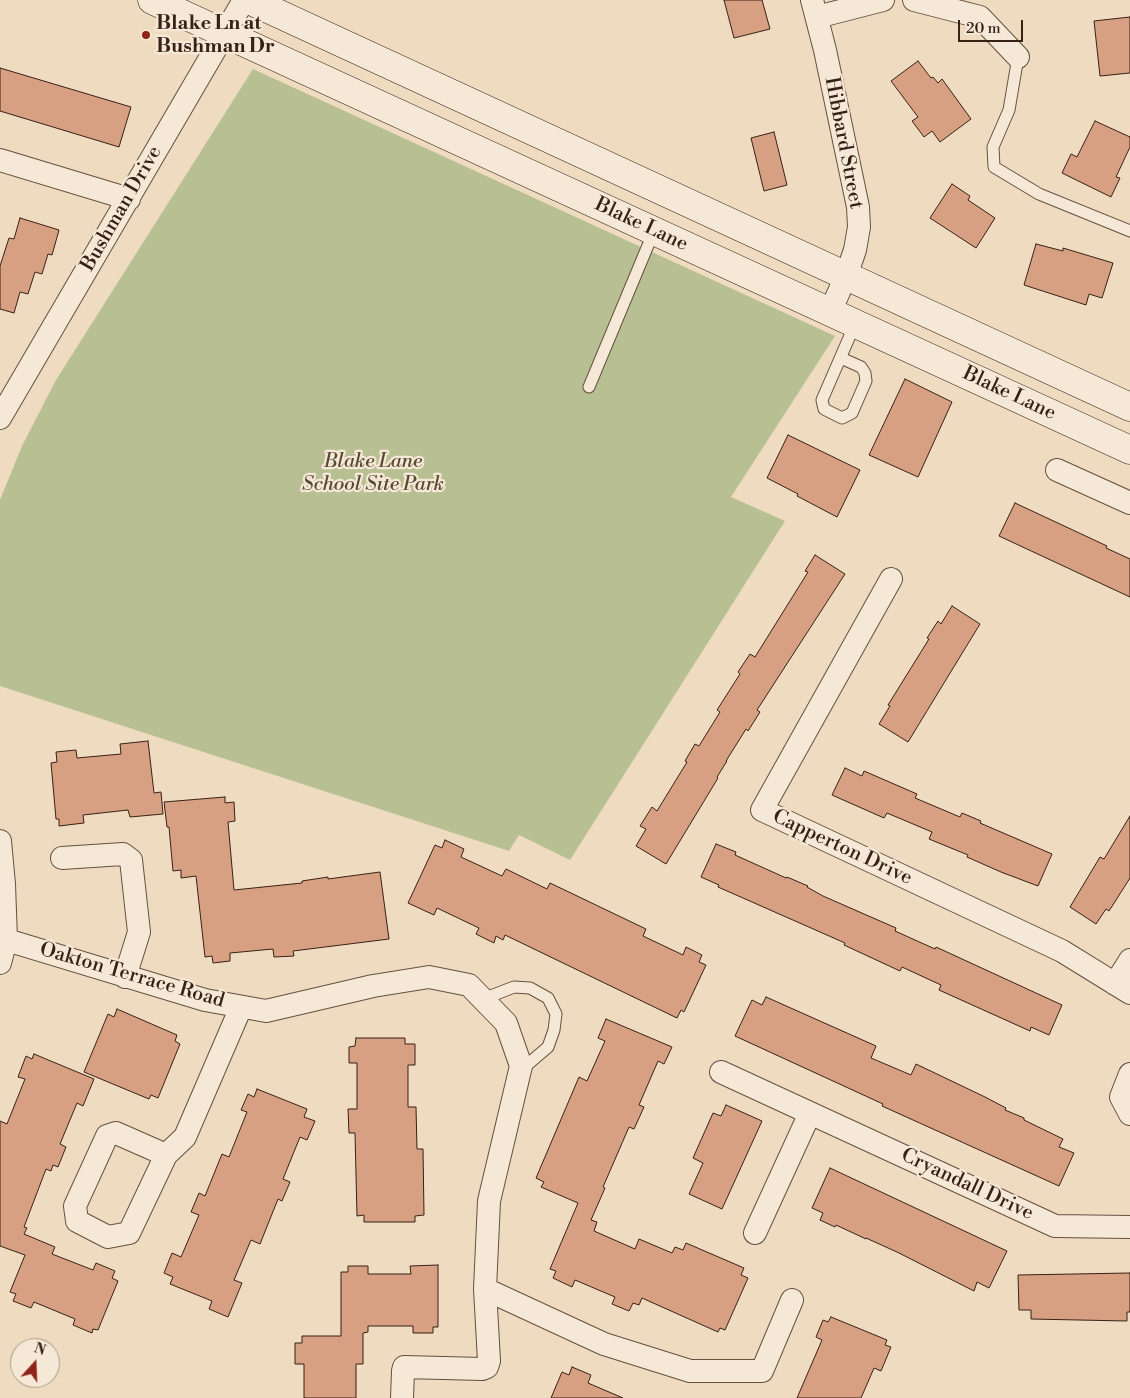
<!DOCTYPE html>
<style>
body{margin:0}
#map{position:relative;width:1130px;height:1398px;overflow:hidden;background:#efdbc0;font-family:"Libre Bodoni",serif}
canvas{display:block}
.north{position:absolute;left:10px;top:1338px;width:50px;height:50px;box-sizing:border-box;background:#f5e8d6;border:1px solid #a99889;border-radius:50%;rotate:20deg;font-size:14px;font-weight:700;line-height:20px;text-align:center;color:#372115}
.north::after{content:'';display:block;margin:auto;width:18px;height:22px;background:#8f2418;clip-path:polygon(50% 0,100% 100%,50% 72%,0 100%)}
.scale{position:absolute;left:958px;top:20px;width:65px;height:22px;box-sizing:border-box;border:2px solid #372115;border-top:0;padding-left:6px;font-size:15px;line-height:18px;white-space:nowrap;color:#372115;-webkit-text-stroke:4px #f5e8d6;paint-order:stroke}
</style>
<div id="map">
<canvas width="1130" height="1398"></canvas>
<div class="north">N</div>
<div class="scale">20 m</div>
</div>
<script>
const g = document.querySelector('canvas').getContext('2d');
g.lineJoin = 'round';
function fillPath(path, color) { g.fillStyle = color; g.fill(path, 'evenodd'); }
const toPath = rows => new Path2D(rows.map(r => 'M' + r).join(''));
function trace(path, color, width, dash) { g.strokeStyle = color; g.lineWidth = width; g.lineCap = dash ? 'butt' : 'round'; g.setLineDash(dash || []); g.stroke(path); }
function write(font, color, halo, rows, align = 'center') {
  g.font = font + ' "Libre Bodoni",serif'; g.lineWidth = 4.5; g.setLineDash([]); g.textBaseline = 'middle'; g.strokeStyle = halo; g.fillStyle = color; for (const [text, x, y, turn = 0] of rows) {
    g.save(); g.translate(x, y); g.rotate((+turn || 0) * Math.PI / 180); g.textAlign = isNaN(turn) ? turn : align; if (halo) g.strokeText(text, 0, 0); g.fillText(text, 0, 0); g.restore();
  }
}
fillPath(toPath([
 [253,69,835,336,731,497,785,521,570,860,519,835,509,851,0,686,0,500,22,446,56,380]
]), '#b8c093');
const building = toPath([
 [724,0,762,0,770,29,734,38,724,0],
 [1130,17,1130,73,1100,76,1094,21,1130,17],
 [918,61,931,78,933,77,938,83,942,79,971,119,940,142,932,131,924,137,912,121,918,117,891,81,918,61],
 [0,68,131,107,119,147,0,111,0,68],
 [1095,121,1130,137,1130,147,1116,177,1120,178,1111,197,1062,173,1071,154,1077,157,1095,121],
 [774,132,787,185,764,191,751,138,774,132],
 [952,184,970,196,968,200,995,218,976,248,930,218,952,184],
 [20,218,59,230,52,255,48,254,42,274,35,272,28,294,20,292,14,313,0,309,0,266,9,238,14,239,20,218],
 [1036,244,1063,251,1063,248,1113,263,1102,298,1089,294,1086,305,1024,285,1036,244],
 [905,379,952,402,918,477,869,455,905,379],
 [788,435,860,470,837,517,797,496,798,494,767,478,788,435],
 [1015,503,1107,546,1106,548,1130,559,1130,597,999,536,1015,503],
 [815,555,845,574,757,710,760,712,748,731,746,729,726,761,727,761,717,777,718,778,666,864,636,846,646,829,640,826,652,807,657,811,687,762,685,761,695,744,699,746,720,712,717,710,740,674,738,672,750,654,755,657,808,572,805,571,815,555],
 [952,606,980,624,908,742,879,724,890,706,888,705,929,639,927,638,938,621,941,624,952,606],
 [148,741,154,793,161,792,163,814,130,817,128,810,83,815,84,823,59,826,59,819,56,819,51,763,57,762,56,752,76,750,77,758,121,754,120,744,148,741],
 [845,768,862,776,864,771,917,794,915,798,960,817,962,813,981,821,980,823,1052,854,1038,886,1001,872,967,857,968,855,929,839,932,832,887,813,884,818,832,795,845,768],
 [225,797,225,803,234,802,235,821,228,822,234,890,302,883,302,881,328,877,328,879,380,872,389,939,293,951,294,956,274,957,273,949,230,953,230,961,213,963,212,956,205,957,196,876,181,878,181,870,173,871,169,827,167,827,164,802,225,797],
 [1130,816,1130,878,1109,911,1106,909,1096,924,1070,907,1100,857,1104,859,1130,816],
 [445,840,464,849,461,857,502,876,506,869,547,889,550,883,646,929,643,936,683,955,686,947,702,955,699,962,706,965,684,1012,681,1010,677,1018,505,935,503,940,496,936,494,943,476,934,479,928,437,908,434,915,408,903,435,845,442,848,445,840],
 [716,844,736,852,735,855,786,878,787,877,808,886,807,887,823,896,896,928,895,931,935,949,936,947,1062,1005,1049,1035,1031,1027,1030,1031,939,990,941,985,902,967,900,971,844,945,845,943,718,887,719,885,701,877,716,844],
 [766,997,876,1046,871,1058,911,1075,916,1064,985,1097,1006,1108,1005,1110,1024,1118,1024,1120,1063,1139,1059,1147,1074,1153,1059,1186,882,1106,883,1104,735,1036,752,1000,762,1005,766,997],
 [117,1009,177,1035,175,1041,180,1044,158,1098,151,1095,149,1099,84,1072,108,1014,114,1017,117,1009],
 [606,1019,672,1047,664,1064,658,1061,639,1105,644,1107,634,1129,629,1127,603,1187,605,1188,591,1220,597,1222,594,1231,635,1249,639,1239,672,1253,675,1247,683,1250,686,1243,744,1268,741,1275,748,1278,725,1330,720,1328,718,1332,642,1298,639,1305,633,1303,629,1311,612,1304,615,1297,575,1280,572,1287,553,1278,556,1271,550,1269,578,1203,541,1187,544,1182,536,1178,579,1077,587,1081,605,1041,598,1038,606,1019],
 [356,1038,405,1038,405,1044,415,1044,415,1065,408,1065,408,1107,416,1107,417,1149,423,1149,424,1215,415,1216,415,1222,364,1222,364,1215,357,1216,355,1133,349,1133,348,1109,357,1109,357,1063,349,1063,349,1047,355,1046,356,1038],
 [34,1054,94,1079,83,1106,77,1103,60,1144,66,1147,58,1167,53,1165,51,1171,46,1169,24,1227,27,1228,24,1234,55,1247,52,1254,93,1270,96,1263,115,1271,112,1278,118,1281,98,1330,93,1329,92,1333,73,1325,75,1319,34,1302,31,1308,13,1301,16,1294,10,1292,25,1255,0,1246,0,1121,7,1124,25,1079,18,1077,26,1056,32,1059,34,1054],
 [257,1089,307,1109,304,1117,315,1121,307,1140,300,1137,283,1179,290,1182,282,1201,278,1199,260,1244,251,1240,234,1280,242,1283,228,1317,209,1309,212,1301,170,1284,173,1277,164,1273,172,1253,181,1257,199,1215,191,1212,199,1193,205,1196,222,1154,229,1157,247,1112,241,1110,248,1094,254,1097,257,1089],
 [726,1105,762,1121,722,1209,689,1194,703,1163,693,1158,713,1113,721,1116,726,1105],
 [830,1168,1007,1251,989,1288,977,1282,974,1291,899,1253,866,1238,866,1239,836,1225,835,1227,820,1220,823,1213,812,1208,830,1168],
 [438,1265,438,1327,433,1327,433,1333,413,1333,413,1326,368,1326,368,1332,363,1333,363,1364,356,1364,356,1398,304,1398,304,1364,295,1364,295,1343,302,1343,302,1336,341,1336,341,1272,348,1272,348,1266,368,1266,368,1274,411,1274,410,1266,438,1265],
 [1130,1273,1130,1312,1127,1312,1127,1321,1031,1319,1031,1310,1019,1310,1018,1275,1130,1273],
 [831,1317,887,1340,885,1345,891,1347,881,1371,874,1368,861,1398,797,1398,822,1340,816,1337,823,1320,828,1322,831,1317],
 [572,1367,591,1375,588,1383,623,1398,551,1398,562,1372,569,1375,572,1367]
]);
fillPath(building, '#d8a083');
trace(building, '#372115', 1);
const service = toPath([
 [1018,57,1009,110,993,147,994,167,1039,194,1130,231],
 [841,358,861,367,865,373,866,381,852,413,842,418,824,409,822,400,855,324],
 [589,387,654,231],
 [483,999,514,987,530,988,548,998,556,1014,554,1030,548,1047,521,1070]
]);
const minor = toPath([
 [812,0,825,50,858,207,859,227,855,250,846,276,830,312],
 [914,0,980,17,1018,57],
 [817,17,883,0],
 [0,160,129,199],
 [0,418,244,0],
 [1057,470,1130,503],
 [891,579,762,810,1062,951,1130,993],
 [0,841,4,884,6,940,0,963],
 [62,858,123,854,131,860,139,932,125,977],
 [0,938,205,1000,266,1011,373,986,429,977,469,985,506,1023,521,1066,489,1201,485,1289,604,1344,690,1371,762,1371,792,1300],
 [1115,984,1130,960],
 [721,1072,1055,1226,1130,1227],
 [1130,1074,1121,1097,1130,1114],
 [166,1155,116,1133,107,1136,75,1206,77,1221,108,1237,129,1233,166,1155,185,1137,241,1007],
 [755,1233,810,1113],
 [402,1398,403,1371,404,1367,482,1369,487,1367,489,1361,485,1289]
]);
const secondary = toPath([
 [152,0,1130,450],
 [249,0,1130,407]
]);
trace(service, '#655040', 13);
trace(minor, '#655040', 24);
trace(secondary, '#372115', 29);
trace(service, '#f5e8d6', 11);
trace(minor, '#f5e8d6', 22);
trace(secondary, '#f5e8d6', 28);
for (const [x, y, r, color] of [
 [146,35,5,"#8f2418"]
]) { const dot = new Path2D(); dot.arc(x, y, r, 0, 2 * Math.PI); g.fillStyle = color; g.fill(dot); trace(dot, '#f5e8d6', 2); }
write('bold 20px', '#372115', '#f5e8d6', [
 ["Blake Ln at",156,24],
 ["Bushman Dr",156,47]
], 'left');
write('20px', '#372115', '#f5e8d6', [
 ["Hibbard Street",843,143,79],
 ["Bushman Drive",122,209,-60],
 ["Blake Lane",641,225,25],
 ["Blake Lane",1009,394,25],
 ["Capperton Drive",842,848,25],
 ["Oakton Terrace Road",132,976,16],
 ["Cryandall Drive",967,1185,25]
]);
write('italic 20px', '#574934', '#f5e8d6', [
 ["Blake Lane",373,462],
 ["School Site Park",373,485]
]);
</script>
